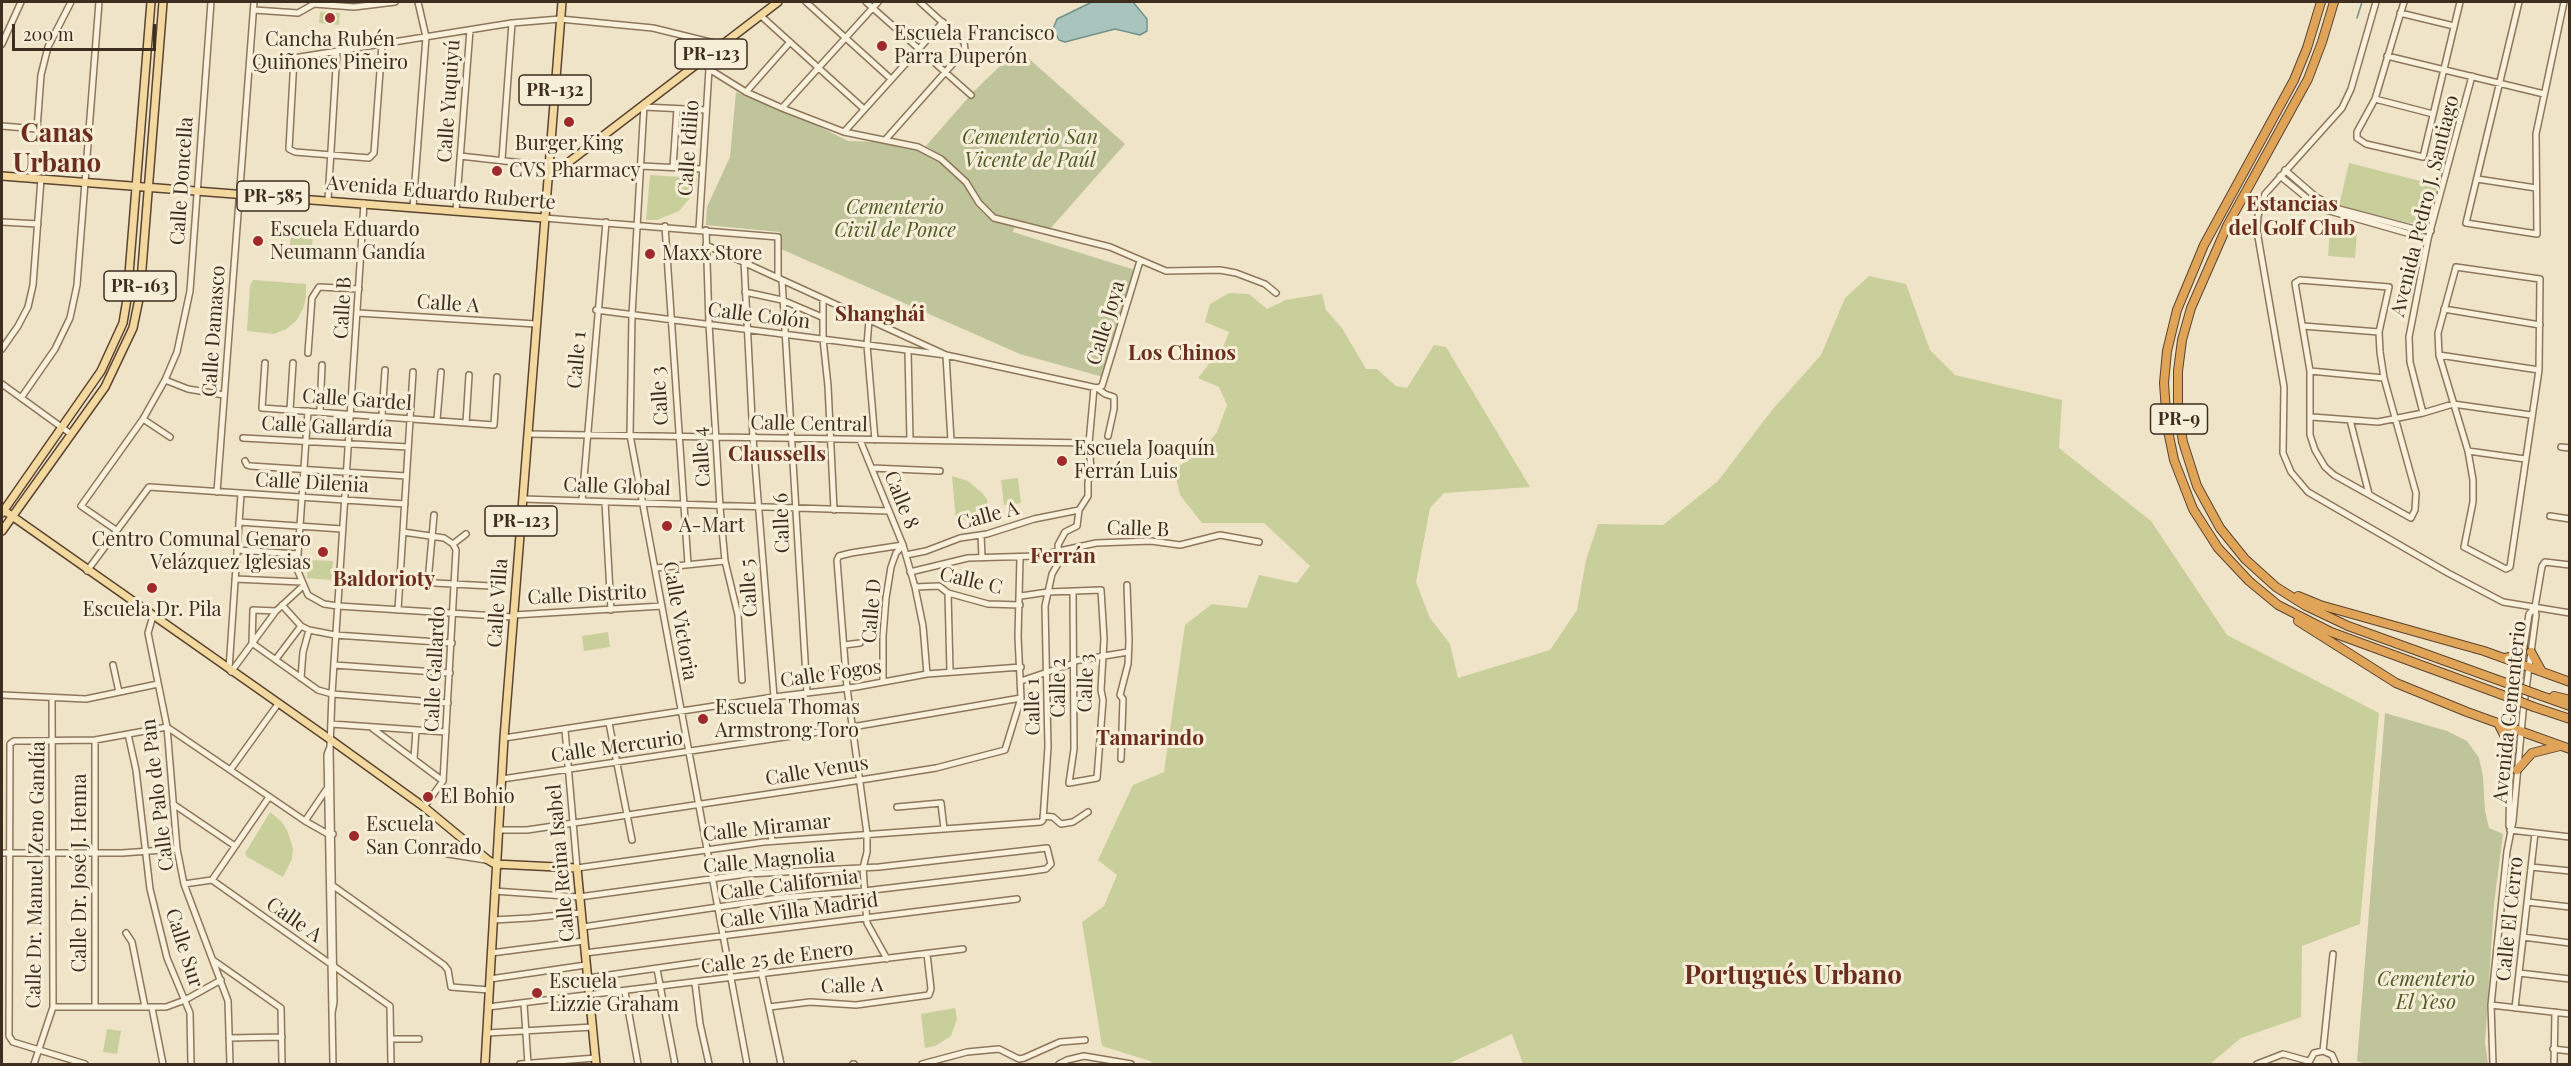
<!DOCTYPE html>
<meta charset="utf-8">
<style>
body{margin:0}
#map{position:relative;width:2571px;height:1066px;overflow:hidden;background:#f0e4c8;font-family:"Playfair Display",serif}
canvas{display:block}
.frame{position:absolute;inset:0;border:3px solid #3d2e20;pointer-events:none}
.scale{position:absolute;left:12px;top:24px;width:144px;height:27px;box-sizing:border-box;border:3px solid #3d2e20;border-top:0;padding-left:8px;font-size:18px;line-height:21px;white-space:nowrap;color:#3d2e20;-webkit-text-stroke:4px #f7eed8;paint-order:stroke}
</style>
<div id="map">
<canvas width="2571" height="1066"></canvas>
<div class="frame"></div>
<div class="scale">200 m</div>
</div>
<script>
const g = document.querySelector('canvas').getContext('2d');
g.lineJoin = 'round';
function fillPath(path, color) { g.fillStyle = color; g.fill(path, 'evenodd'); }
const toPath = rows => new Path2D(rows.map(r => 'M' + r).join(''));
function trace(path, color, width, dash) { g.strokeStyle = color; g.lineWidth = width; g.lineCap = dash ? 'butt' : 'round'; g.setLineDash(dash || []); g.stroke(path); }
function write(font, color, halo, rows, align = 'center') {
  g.font = font + ' "Playfair Display",serif'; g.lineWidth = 6; g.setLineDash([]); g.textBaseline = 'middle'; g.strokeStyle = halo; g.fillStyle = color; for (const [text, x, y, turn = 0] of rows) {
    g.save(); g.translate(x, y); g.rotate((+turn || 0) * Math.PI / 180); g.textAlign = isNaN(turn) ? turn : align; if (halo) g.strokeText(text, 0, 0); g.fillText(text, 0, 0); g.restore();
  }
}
fillPath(toPath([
 [320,12,340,13,339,25,319,23],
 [2349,163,2440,186,2429,222,2422,225,2405,222,2339,206],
 [650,175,697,178,694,193,679,211,657,220,646,220],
 [2330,230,2357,232,2355,258,2328,256],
 [291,233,313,235,312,246,290,245],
 [1869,276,1906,284,1930,350,1955,375,2062,400,2059,448,2151,521,2227,635,2379,713,2360,924,2302,946,2301,1017,2241,1038,2210,1064,1523,1064,1512,1034,1448,1064,1153,1064,1150,1061,1102,1046,1082,922,1104,906,1117,875,1098,860,1133,785,1164,772,1185,625,1212,604,1247,608,1259,575,1297,583,1310,566,1264,523,1202,523,1180,495,1174,469,1200,453,1217,432,1227,405,1219,387,1198,378,1224,345,1229,332,1205,322,1210,304,1229,293,1249,294,1267,309,1286,300,1322,294,1326,310,1342,328,1366,369,1377,369,1396,386,1407,388,1434,345,1446,347,1530,487,1444,493,1430,508,1416,582,1430,618,1450,644,1458,678,1550,650,1577,610,1586,560,1598,524,1663,525,1718,481,1772,410,1821,355,1845,298],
 [253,280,306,284,306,297,303,309,296,321,286,329,274,334,247,331,250,286],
 [952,476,968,481,982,493,987,499,991,516,956,520],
 [1018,478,1021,503,1004,505,1001,480],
 [308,560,333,561,331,580,307,578],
 [608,632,610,647,584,651,582,636],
 [270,812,281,821,287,830,293,848,292,859,283,877,247,857,245,853],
 [955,1008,957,1019,951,1036,935,1046,925,1048,921,1014],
 [107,1029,121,1031,117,1054,103,1052]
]), '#c9cf9b');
fillPath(toPath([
 [1018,49,1125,144,1050,229,993,215,980,202,971,183,943,157,926,146,974,91],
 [736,92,814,124,848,141,883,142,918,150,936,159,962,181,976,205,984,214,992,219,1015,224,1013,232,1135,270,1103,377,1020,354,781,249,780,232,706,225,707,207,730,157],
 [2385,713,2447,731,2467,741,2479,758,2483,776,2485,811,2489,828,2503,834,2494,904,2485,1043,2488,1064,2366,1064,2357,1061]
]), '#bfc49a');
const water = toPath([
 [1092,2,1133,2,1147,19,1147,31,1140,35,1115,29,1065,42,1059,40,1053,29,1057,19,1092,2]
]);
fillPath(water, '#a9c4bc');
trace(water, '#6f938a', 1.5);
trace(toPath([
 [2357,18,2362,2]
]), '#6f938a', 1.5);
const minor = toPath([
 [806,2,891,79],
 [866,2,971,95],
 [2376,2,2351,89,2342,108,2265,194,2258,216,2257,231,2284,387,2283,453,2291,472,2308,492,2448,573,2503,602,2570,613],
 [2404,2,2375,99,2357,132,2357,138,2366,144,2423,157,2460,2],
 [2519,2,2466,223,2537,234,2536,134,2564,2],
 [254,10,298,13,314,4,354,7,395,2],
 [2400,13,2454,26],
 [760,15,864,109],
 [2,44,21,2],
 [2387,56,2544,94],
 [294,58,289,149,295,152,369,158,374,153,382,44],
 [702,61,709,69,746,92,782,108,844,132,918,147,941,159,966,182,979,203,994,218,1110,247,1166,271,1220,270,1236,273,1265,284,1276,293],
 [250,62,294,58,512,23,560,19,653,28,722,45],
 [746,92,790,42],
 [2375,99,2433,114],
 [644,105,632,315,630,435,747,1064],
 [644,107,706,110],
 [782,108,878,2],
 [2,126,37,129,41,75,48,47,71,2],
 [844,132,943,22],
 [886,139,965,50,964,42,920,2],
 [460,156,549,166],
 [502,159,512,23],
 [641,166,702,169],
 [673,167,677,109],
 [2285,170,2316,197,2339,209,2411,228,2431,231],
 [2280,176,2319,208,2428,239],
 [2477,179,2536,188],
 [328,200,337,51],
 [413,207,426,37,418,2],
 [456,211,470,30],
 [544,218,778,237,778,277],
 [2,222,38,224],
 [665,226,688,564],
 [699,229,709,69],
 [706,230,709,324,720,507,725,561,738,615,742,680],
 [706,245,946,355,951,441],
 [744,261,753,438,774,697],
 [2456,267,2540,279,2539,370,2510,567,2506,569,2464,547,2473,502,2473,480,2468,451,2439,355,2438,333,2456,267],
 [782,280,807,693],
 [2300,280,2389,287,2379,332,2380,352,2384,378,2416,493,2415,510,2411,518,2334,475,2325,467,2315,450,2310,435,2310,371,2295,283,2300,280],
 [745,292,782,300,822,317],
 [823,299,823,339,828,386,834,510],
 [2444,309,2540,325],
 [596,310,946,355,1097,388,1102,386,1140,261],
 [358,313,536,324],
 [869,320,867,345,875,440],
 [2303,326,2379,332],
 [2,349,18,326,28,307,33,285,41,179],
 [908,351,910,440],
 [308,353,312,298,319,287,359,289],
 [2439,355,2539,370],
 [265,363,262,408,494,425,497,377],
 [2310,371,2384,378],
 [165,380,188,389,224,395],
 [2,384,71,434],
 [1097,388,1105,394,1114,397,1114,409,1108,436],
 [21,398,55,349,70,318,77,285,99,2],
 [290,410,293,363],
 [308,411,297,569,308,595,324,604,338,606,513,617],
 [320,412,322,365],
 [2423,413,2410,362,2409,337,2428,239,2472,76],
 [382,416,385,370],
 [2312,417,2378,422,2423,413,2453,404,2531,415],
 [143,419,170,437],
 [437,420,441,372],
 [2350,420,2369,494],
 [466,423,469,375],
 [528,434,1089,443],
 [243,438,408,447],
 [860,440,903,545,915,587,923,626,927,674],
 [2561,447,2570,448],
 [2468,451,2525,459],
 [245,461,247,465,250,466,406,476],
 [872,468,940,471],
 [217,492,254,2],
 [523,499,889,511],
 [582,501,606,222],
 [605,502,611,610],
 [2550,516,2570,519],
 [239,522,342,529],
 [116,530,81,506,143,419,165,380,177,352,190,291,211,2],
 [403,532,444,538,453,544,456,550,443,781,424,807],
 [981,535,982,557],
 [453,544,466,534],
 [237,550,298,554],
 [906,555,926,551,960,538,987,534,1034,519,1079,510],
 [656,568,725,561],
 [87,571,149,487,405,504],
 [910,572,968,558,1037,556,1096,543,1151,541,1180,545,1220,535,1259,542],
 [340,578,491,586],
 [235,579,301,582],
 [428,582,434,515],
 [915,587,939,586,948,593,988,604,1020,605],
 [948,593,950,671],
 [1021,596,1048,592,1101,590,1104,639,1101,690,1103,700,1097,778,1069,783,1074,749,1073,592],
 [282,605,301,626,309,630,335,635,452,643],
 [398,610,413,372],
 [276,611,253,610,252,643,318,690,332,694,448,703],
 [514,615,662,606],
 [153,616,148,633,167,727,177,849,184,884,228,1001,230,1064],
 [844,645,860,643],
 [276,659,301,626],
 [1074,661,1128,652],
 [113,665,119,692],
 [334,665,450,673],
 [229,669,241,494],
 [832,669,846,668],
 [231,672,276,611,303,586],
 [301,678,303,652,309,630],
 [1021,681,1074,663],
 [883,682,883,636,886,598,891,567,896,553,903,545],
 [2,695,86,699,158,684],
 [609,723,632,840],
 [331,724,446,732],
 [372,728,443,781],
 [565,730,577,868,764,842,1041,822,1043,820,1048,747,1045,606,1052,574,1059,562,1058,545,1065,532,1077,526,1079,510,1088,496,1088,482,1091,470,1089,443,1094,388],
 [128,734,136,770,150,889,167,958,190,1013,191,1064],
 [504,738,774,697,856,687,927,674,1021,667],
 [95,740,95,1006],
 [329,749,327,755,333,1064],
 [414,759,416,730],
 [1121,759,1123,699,1120,695,1128,664,1129,641,1127,585],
 [231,769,278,704],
 [502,779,852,727,1021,698],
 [173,804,235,846],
 [897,807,941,803,944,829],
 [1043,816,1053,817,1061,824,1073,822,1088,812],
 [305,821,326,790],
 [2509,826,2510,771,2515,706,2529,614,2535,607],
 [770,827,772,841],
 [498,830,527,830,829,785,936,768,1005,750,1021,698,1018,637,1020,557],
 [2510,830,2570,837],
 [2,853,122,853,177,849],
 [448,854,486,860],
 [2531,867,2570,871],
 [212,880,390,1006,391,1064],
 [212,880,269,797],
 [184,884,212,880],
 [332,885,444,965,448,970,451,987,489,990],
 [494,891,579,897,747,874,879,867,1047,848,1051,864,1046,869,1025,872,864,891,779,898,583,927],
 [2527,902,2570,907],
 [493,920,530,918,581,913],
 [126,933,132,942,145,1007],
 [2523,937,2570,943],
 [491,953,584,941],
 [585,953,1017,899],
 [887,959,867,923,863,868,867,852,867,834,847,688,837,560,839,556,851,553,903,545],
 [213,960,281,1008,282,1064],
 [657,969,675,1064],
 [2519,973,2570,979],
 [762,975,781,1064],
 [588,978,707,961],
 [490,979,586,965],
 [695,983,700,1024,709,1064],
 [625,992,638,1064],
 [524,1004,528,1064],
 [2491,1005,2570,1014],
 [53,1007,166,1007,185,1000,221,980],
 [488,1007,963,949],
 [769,1007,810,1002,856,1005,929,995,931,989,927,954],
 [152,1008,163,1064],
 [2515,1008,2535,833],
 [332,1013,334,1002,330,747,332,694,364,203],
 [487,1033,593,1027],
 [229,1038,282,1037],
 [391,1039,419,1039],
 [2553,1049,2570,1051],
 [2323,1051,2333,954],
 [34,1064,53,1007,52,698],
 [85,1064,13,1042,9,1036,10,744,14,741,95,740,167,727,305,821,328,834,333,834],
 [520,1064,596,1058],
 [853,1064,854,1064],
 [922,1064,967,1052,988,1050,999,1049,1019,1059,1024,1058,1060,1042,1085,1040],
 [1059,1064,1067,1060,1084,1056,1131,1064],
 [2257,1064,2283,1054,2308,1061],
 [2308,1064,2314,1053,2323,1051,2332,1055,2336,1064],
 [2493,1064,2491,1005,2507,851,2513,821,2523,712,2536,615,2535,607,2542,566,2545,562,2570,565],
 [2554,1064,2555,1012]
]);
const major = toPath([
 [2,176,544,218],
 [548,178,778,2],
 [2,509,331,740,424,807,488,860,495,864,577,868,596,1064],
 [2,513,101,371,123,323,127,299,151,2],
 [2,531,105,387,133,328,140,294,163,2],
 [485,1064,504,738,562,2]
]);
const highway = toPath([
 [2321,2,2307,48,2294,80,2204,245,2177,310,2167,351,2164,383,2167,426,2174,460,2193,509,2218,548,2249,581,2278,605,2331,632,2508,697],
 [2334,2,2322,42,2308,79,2227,226,2191,308,2182,340,2178,371,2178,412,2183,442,2197,486,2220,528,2245,559,2276,587,2306,606,2348,626,2509,684],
 [2298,596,2320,605,2484,651,2570,682],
 [2298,621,2396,683,2467,712,2570,749],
 [2531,652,2542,672],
 [2505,658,2514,656,2523,647],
 [2536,694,2570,706],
 [2554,696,2570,700],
 [2534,707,2570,719],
 [2499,725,2512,751],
 [2517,770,2532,753,2560,746]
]);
trace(minor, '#8d765c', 8);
trace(major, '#5b4430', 10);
trace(highway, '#5b4430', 10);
trace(minor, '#faf1dc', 5);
trace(major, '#f3d9a0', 7);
trace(highway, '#e0a458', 8);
const highwayBridge = toPath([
 [2509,684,2536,694],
 [2508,697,2534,707]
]);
trace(highwayBridge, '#5b4430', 10, []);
trace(highwayBridge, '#e0a458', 8);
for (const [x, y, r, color] of [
 [330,18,6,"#9e2a2b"],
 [882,46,6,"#9e2a2b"],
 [569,122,6,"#9e2a2b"],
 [497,171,6,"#9e2a2b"],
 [258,241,6,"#9e2a2b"],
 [650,254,6,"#9e2a2b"],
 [1062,461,6,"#9e2a2b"],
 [667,526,6,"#9e2a2b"],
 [323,552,6,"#9e2a2b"],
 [152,588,6,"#9e2a2b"],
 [703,719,6,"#9e2a2b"],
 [428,797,6,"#9e2a2b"],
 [354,836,6,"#9e2a2b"],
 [537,993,6,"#9e2a2b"]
]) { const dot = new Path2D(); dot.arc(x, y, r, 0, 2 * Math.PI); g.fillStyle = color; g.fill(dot); trace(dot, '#f7eed8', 2); }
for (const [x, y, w] of [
 [711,54,72],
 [555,90,72],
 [273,196,72],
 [140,286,72],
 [2179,419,57],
 [521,521,72]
]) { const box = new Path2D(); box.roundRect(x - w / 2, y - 15, w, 30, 4.5); g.fillStyle = '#f7eed8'; g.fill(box); trace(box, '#3d2e20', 1.5); }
write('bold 18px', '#3d2e20', null, [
 ["PR-123",711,54],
 ["PR-132",555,90],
 ["PR-585",273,196],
 ["PR-163",140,286],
 ["PR-9",2179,419],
 ["PR-123",521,521]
]);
write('20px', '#3d2e20', '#f7eed8', [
 ["Escuela Francisco",894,34],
 ["Parra Duperón",894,57],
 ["Cancha Rubén",330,40,"center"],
 ["Quiñones Piñeiro",330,63,"center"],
 ["Burger King",569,144,"center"],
 ["CVS Pharmacy",509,171],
 ["Escuela Eduardo",270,230],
 ["Neumann Gandía",270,253],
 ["Maxx Store",662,254],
 ["Escuela Joaquín",1074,449],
 ["Ferrán Luis",1074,472],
 ["A-Mart",679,526],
 ["Centro Comunal Genaro",311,540,"right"],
 ["Velázquez Iglesias",311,563,"right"],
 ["Escuela Dr. Pila",152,610,"center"],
 ["Escuela Thomas",715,708],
 ["Armstrong Toro",715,731],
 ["El Bohio",440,797],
 ["Escuela",366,825],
 ["San Conrado",366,848],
 ["Escuela",549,982],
 ["Lizzie Graham",549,1005]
], 'left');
write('20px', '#3d2e20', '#f7eed8', [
 ["Calle Yuquiyú",449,101,-86],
 ["Calle Idilio",689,148,-86],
 ["Calle Doncella",182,181,-86],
 ["Avenida Eduardo Ruberte",441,193,5],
 ["Avenida Pedro J. Santiago",2425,206,-76],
 ["Calle A",448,304,4],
 ["Calle B",343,308,-87],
 ["Calle Colón",759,316,7],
 ["Calle Joya",1106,323,-73],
 ["Calle Damasco",214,331,-86],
 ["Calle 1",577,360,-85],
 ["Calle 3",660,396,-94],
 ["Calle Gardel",357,400,4],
 ["Calle Central",809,424,1],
 ["Calle Gallardía",327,427,3],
 ["Calle 4",702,457,-94],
 ["Calle Dilenia",312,483,3],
 ["Calle Global",617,487,2],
 ["Calle 8",901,500,68],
 ["Calle A",988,516,-15],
 ["Calle 6",782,523,-92],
 ["Calle B",1138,529,2],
 ["Calle C",971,581,13],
 ["Calle 5",749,588,-94],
 ["Calle Distrito",587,595,-3],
 ["Calle Villa",498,603,-86],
 ["Calle D",872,611,-85],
 ["Calle Victoria",680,621,80],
 ["Calle Gallardo",435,669,-87],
 ["Calle Fogos",831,674,-8],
 ["Calle 3",1086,683,-88],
 ["Calle 2",1059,688,-90],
 ["Calle 1",1033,707,-91],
 ["Avenida Cementerio",2510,712,-84],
 ["Calle Mercurio",617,747,-8],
 ["Calle Venus",817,771,-9],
 ["Calle Palo de Pan",158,795,-97],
 ["Calle Miramar",767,828,-6],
 ["Calle Magnolia",769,861,-5],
 ["Calle Reina Isabel",561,863,-95],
 ["Calle Dr. José J. Henna",80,873,-90],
 ["Calle Dr. Manuel Zeno Gandía",36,875,-89],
 ["Calle California",789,885,-7],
 ["Calle Villa Madrid",799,911,-8],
 ["Calle El Cerro",2510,919,-84],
 ["Calle A",294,920,35],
 ["Calle Sur",184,948,72],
 ["Calle 25 de Enero",777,958,-7],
 ["Calle A",852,986,-2]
]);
write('italic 20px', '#4d5a26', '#f7eed8', [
 ["Cementerio San",1030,138],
 ["Vicente de Paúl",1030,161],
 ["Cementerio",895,208],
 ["Civil de Ponce",895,231],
 ["Cementerio",2426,980],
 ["El Yeso",2426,1003]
]);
write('bold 21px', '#6b2e1e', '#f7eed8', [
 ["Estancias",2292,204],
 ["del Golf Club",2292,228],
 ["Shanghái",880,314],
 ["Los Chinos",1182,353],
 ["Claussells",777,454],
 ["Ferrán",1063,556],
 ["Baldorioty",384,579],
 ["Tamarindo",1150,738]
]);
write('bold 26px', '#6b2e1e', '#f7eed8', [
 ["Canas",57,134],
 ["Urbano",57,164],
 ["Portugués Urbano",1793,976]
]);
</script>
